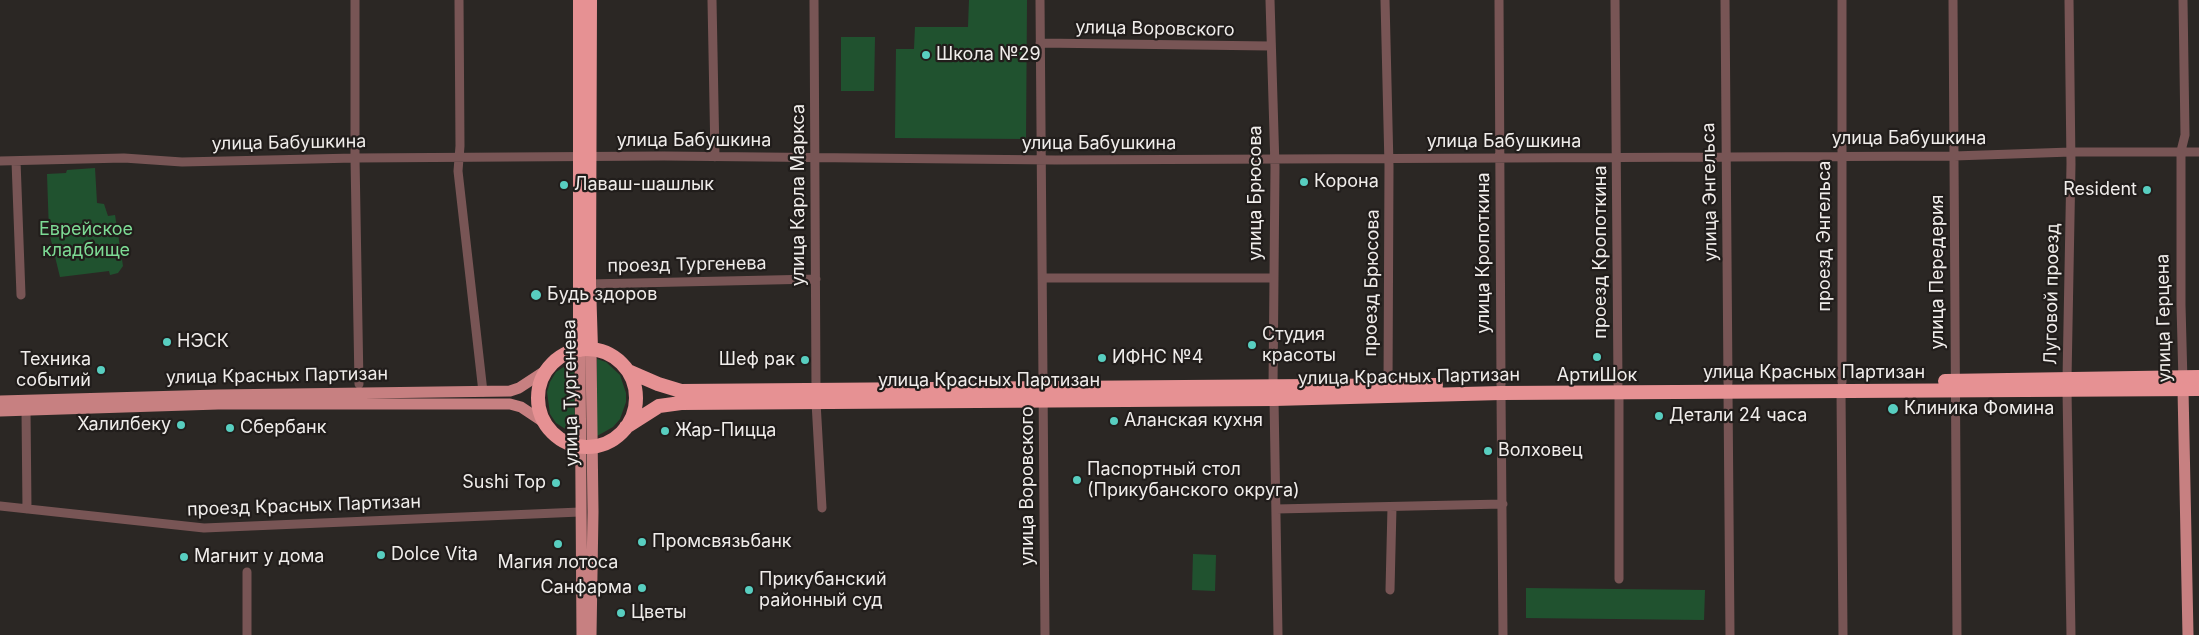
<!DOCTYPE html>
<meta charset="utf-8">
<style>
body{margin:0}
canvas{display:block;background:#2b2724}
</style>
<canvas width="2199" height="635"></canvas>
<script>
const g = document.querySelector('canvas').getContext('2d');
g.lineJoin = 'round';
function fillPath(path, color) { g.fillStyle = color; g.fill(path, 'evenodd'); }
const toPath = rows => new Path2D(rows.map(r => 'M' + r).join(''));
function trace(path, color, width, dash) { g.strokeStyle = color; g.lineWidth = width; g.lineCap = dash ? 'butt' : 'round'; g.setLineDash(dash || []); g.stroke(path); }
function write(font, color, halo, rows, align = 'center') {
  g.font = font + ' Inter,sans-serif'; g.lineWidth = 4.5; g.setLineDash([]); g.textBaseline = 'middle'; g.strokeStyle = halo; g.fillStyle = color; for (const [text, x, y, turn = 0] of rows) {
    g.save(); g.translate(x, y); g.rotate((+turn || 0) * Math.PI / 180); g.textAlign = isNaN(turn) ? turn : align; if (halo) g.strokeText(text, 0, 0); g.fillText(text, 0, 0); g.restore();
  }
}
fillPath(toPath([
 [969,0,1027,0,1026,139,895,138,896,49,914,49,915,27,968,27],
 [841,37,875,37,874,91,841,91],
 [95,168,97,203,104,204,108,216,115,215,123,266,118,273,110,275,109,271,60,277,49,232,47,174,66,173,67,170],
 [597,359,606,362,620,375,626,393,626,402,620,419,613,427,597,436],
 [574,360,575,435,556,423,550,414,547,392,550,382,556,372],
 [1193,554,1216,555,1215,591,1192,590],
 [1526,588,1705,590,1704,620,1526,618]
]), '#20522f');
trace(toPath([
 [355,0,355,158,359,384],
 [459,0,460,146,458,171,483,392],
 [712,0,715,157],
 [814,0,816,390],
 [1040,0,1045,635],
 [1270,0,1275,167,1273,387],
 [1385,0,1389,166,1388,386],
 [1499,0,1501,385],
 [1615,0,1618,384],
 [1725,0,1728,383],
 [1842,0,1842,382],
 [1953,0,1957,635],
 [1040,43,1270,46],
 [0,161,124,158,182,162,355,158,664,156,1055,160,1954,156,2071,152,2199,152],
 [16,161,21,295],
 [1043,278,1273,278],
 [589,284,816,279],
 [2067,379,2071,164,2069,0],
 [2183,382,2181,305,2181,151,2185,135,2183,0],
 [2067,390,2071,635],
 [1841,391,1843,635],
 [1728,392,1730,635],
 [1501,393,1503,635],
 [1619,393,1619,579],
 [1274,399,1278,635],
 [816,402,822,508],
 [26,410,27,509],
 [0,506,204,528,580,512],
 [1276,509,1503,504],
 [1390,590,1392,507],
 [247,635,247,572]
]), '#785555', 9);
trace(toPath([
 [591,349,593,512,591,635],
 [580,350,582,635],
 [2183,389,2188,635],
 [0,401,218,395,510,391,519,388,548,369],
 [0,411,218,404,510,404,521,407,545,423]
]), '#c78081', 11);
trace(toPath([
 [580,0,580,350],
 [590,0,589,284,591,349],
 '538 398a49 49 0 1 1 98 0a49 49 0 1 1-98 0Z',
 [628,371,658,384,681,391,1436,385],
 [1945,381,2199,377],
 [626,427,659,406,681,403,1274,399,1501,393,2199,389]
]), '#e69193', 14);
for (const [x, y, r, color] of [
 [926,55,5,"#58cec0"],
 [1304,182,5,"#58cec0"],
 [564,185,5,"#58cec0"],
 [2147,190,5,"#58cec0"],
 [536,295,6,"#58cec0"],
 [167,342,5,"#58cec0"],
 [1252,345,5,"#58cec0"],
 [1597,357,5,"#58cec0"],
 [1102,358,5,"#58cec0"],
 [805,360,5,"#58cec0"],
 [101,370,5,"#58cec0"],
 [1893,409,6,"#58cec0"],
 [1659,416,5,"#58cec0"],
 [1114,421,5,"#58cec0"],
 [181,425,5,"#58cec0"],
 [230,428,5,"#58cec0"],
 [665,431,5,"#58cec0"],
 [1488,451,5,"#58cec0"],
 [1077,480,5,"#58cec0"],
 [556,483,5,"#58cec0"],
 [642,542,5,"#58cec0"],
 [558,544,5,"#58cec0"],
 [381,555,5,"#58cec0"],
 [184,557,5,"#58cec0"],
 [642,588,5,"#58cec0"],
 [749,590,5,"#58cec0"],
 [621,613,5,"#58cec0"]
]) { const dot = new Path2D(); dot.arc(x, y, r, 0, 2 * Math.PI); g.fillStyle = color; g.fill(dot); trace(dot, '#211d1b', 2); }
write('18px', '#f0edeb', '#211d1b', [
 ["улица Воровского",1155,29,1],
 ["улица Бабушкина",1909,139],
 ["улица Бабушкина",694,141],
 ["улица Бабушкина",1504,142],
 ["улица Бабушкина",289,143,-1],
 ["улица Бабушкина",1099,144],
 ["улица Энгельса",1710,192,-91],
 ["улица Брюсова",1256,193,-90],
 ["улица Карла Маркса",799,195,-90],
 ["проезд Энгельса",1825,236,-90],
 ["проезд Кропоткина",1601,252,-90],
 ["улица Кропоткина",1484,253,-90],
 ["проезд Тургенева",687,265,-1],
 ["улица Передерия",1938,272,-90],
 ["проезд Брюсова",1372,283,-89],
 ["Луговой проезд",2052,294,-89],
 ["улица Герцена",2164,318,-91],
 ["улица Красных Партизан",1814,373],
 ["улица Красных Партизан",277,376,-1],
 ["улица Красных Партизан",1409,377,-1],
 ["улица Красных Партизан",989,381],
 ["улица Тургенева",571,393,-91],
 ["улица Воровского",1028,486,-90],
 ["проезд Красных Партизан",304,506,-2]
]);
write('18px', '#f0edeb', '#211d1b', [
 ["Школа №29",936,55],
 ["Корона",1314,182],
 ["Лаваш-шашлык",574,185],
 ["Resident",2137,190,"right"],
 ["Будь здоров",547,295],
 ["Студия",1262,335],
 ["красоты",1262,356],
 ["НЭСК",177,342],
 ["ИФНС №4",1112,358],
 ["Техника",91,360,"right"],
 ["событий",91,381,"right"],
 ["Шеф рак",795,360,"right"],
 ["АртиШок",1597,376,"center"],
 ["Клиника Фомина",1904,409],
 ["Детали 24 часа",1669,416],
 ["Аланская кухня",1124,421],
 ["Халилбеку",171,425,"right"],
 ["Сбербанк",240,428],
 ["Жар-Пицца",675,431],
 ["Волховец",1498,451],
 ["Паспортный стол",1087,470],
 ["(Прикубанского округа)",1087,491],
 ["Sushi Top",546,483,"right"],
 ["Промсвязьбанк",652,542],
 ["Dolce Vita",391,555],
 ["Магнит у дома",194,557],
 ["Магия лотоса",558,563,"center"],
 ["Прикубанский",759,580],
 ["районный суд",759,601],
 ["Санфарма",632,588,"right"],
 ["Цветы",631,613]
], 'left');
write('18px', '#7ddb95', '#211d1b', [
 ["Еврейское",86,230],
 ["кладбище",86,251]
]);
</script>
